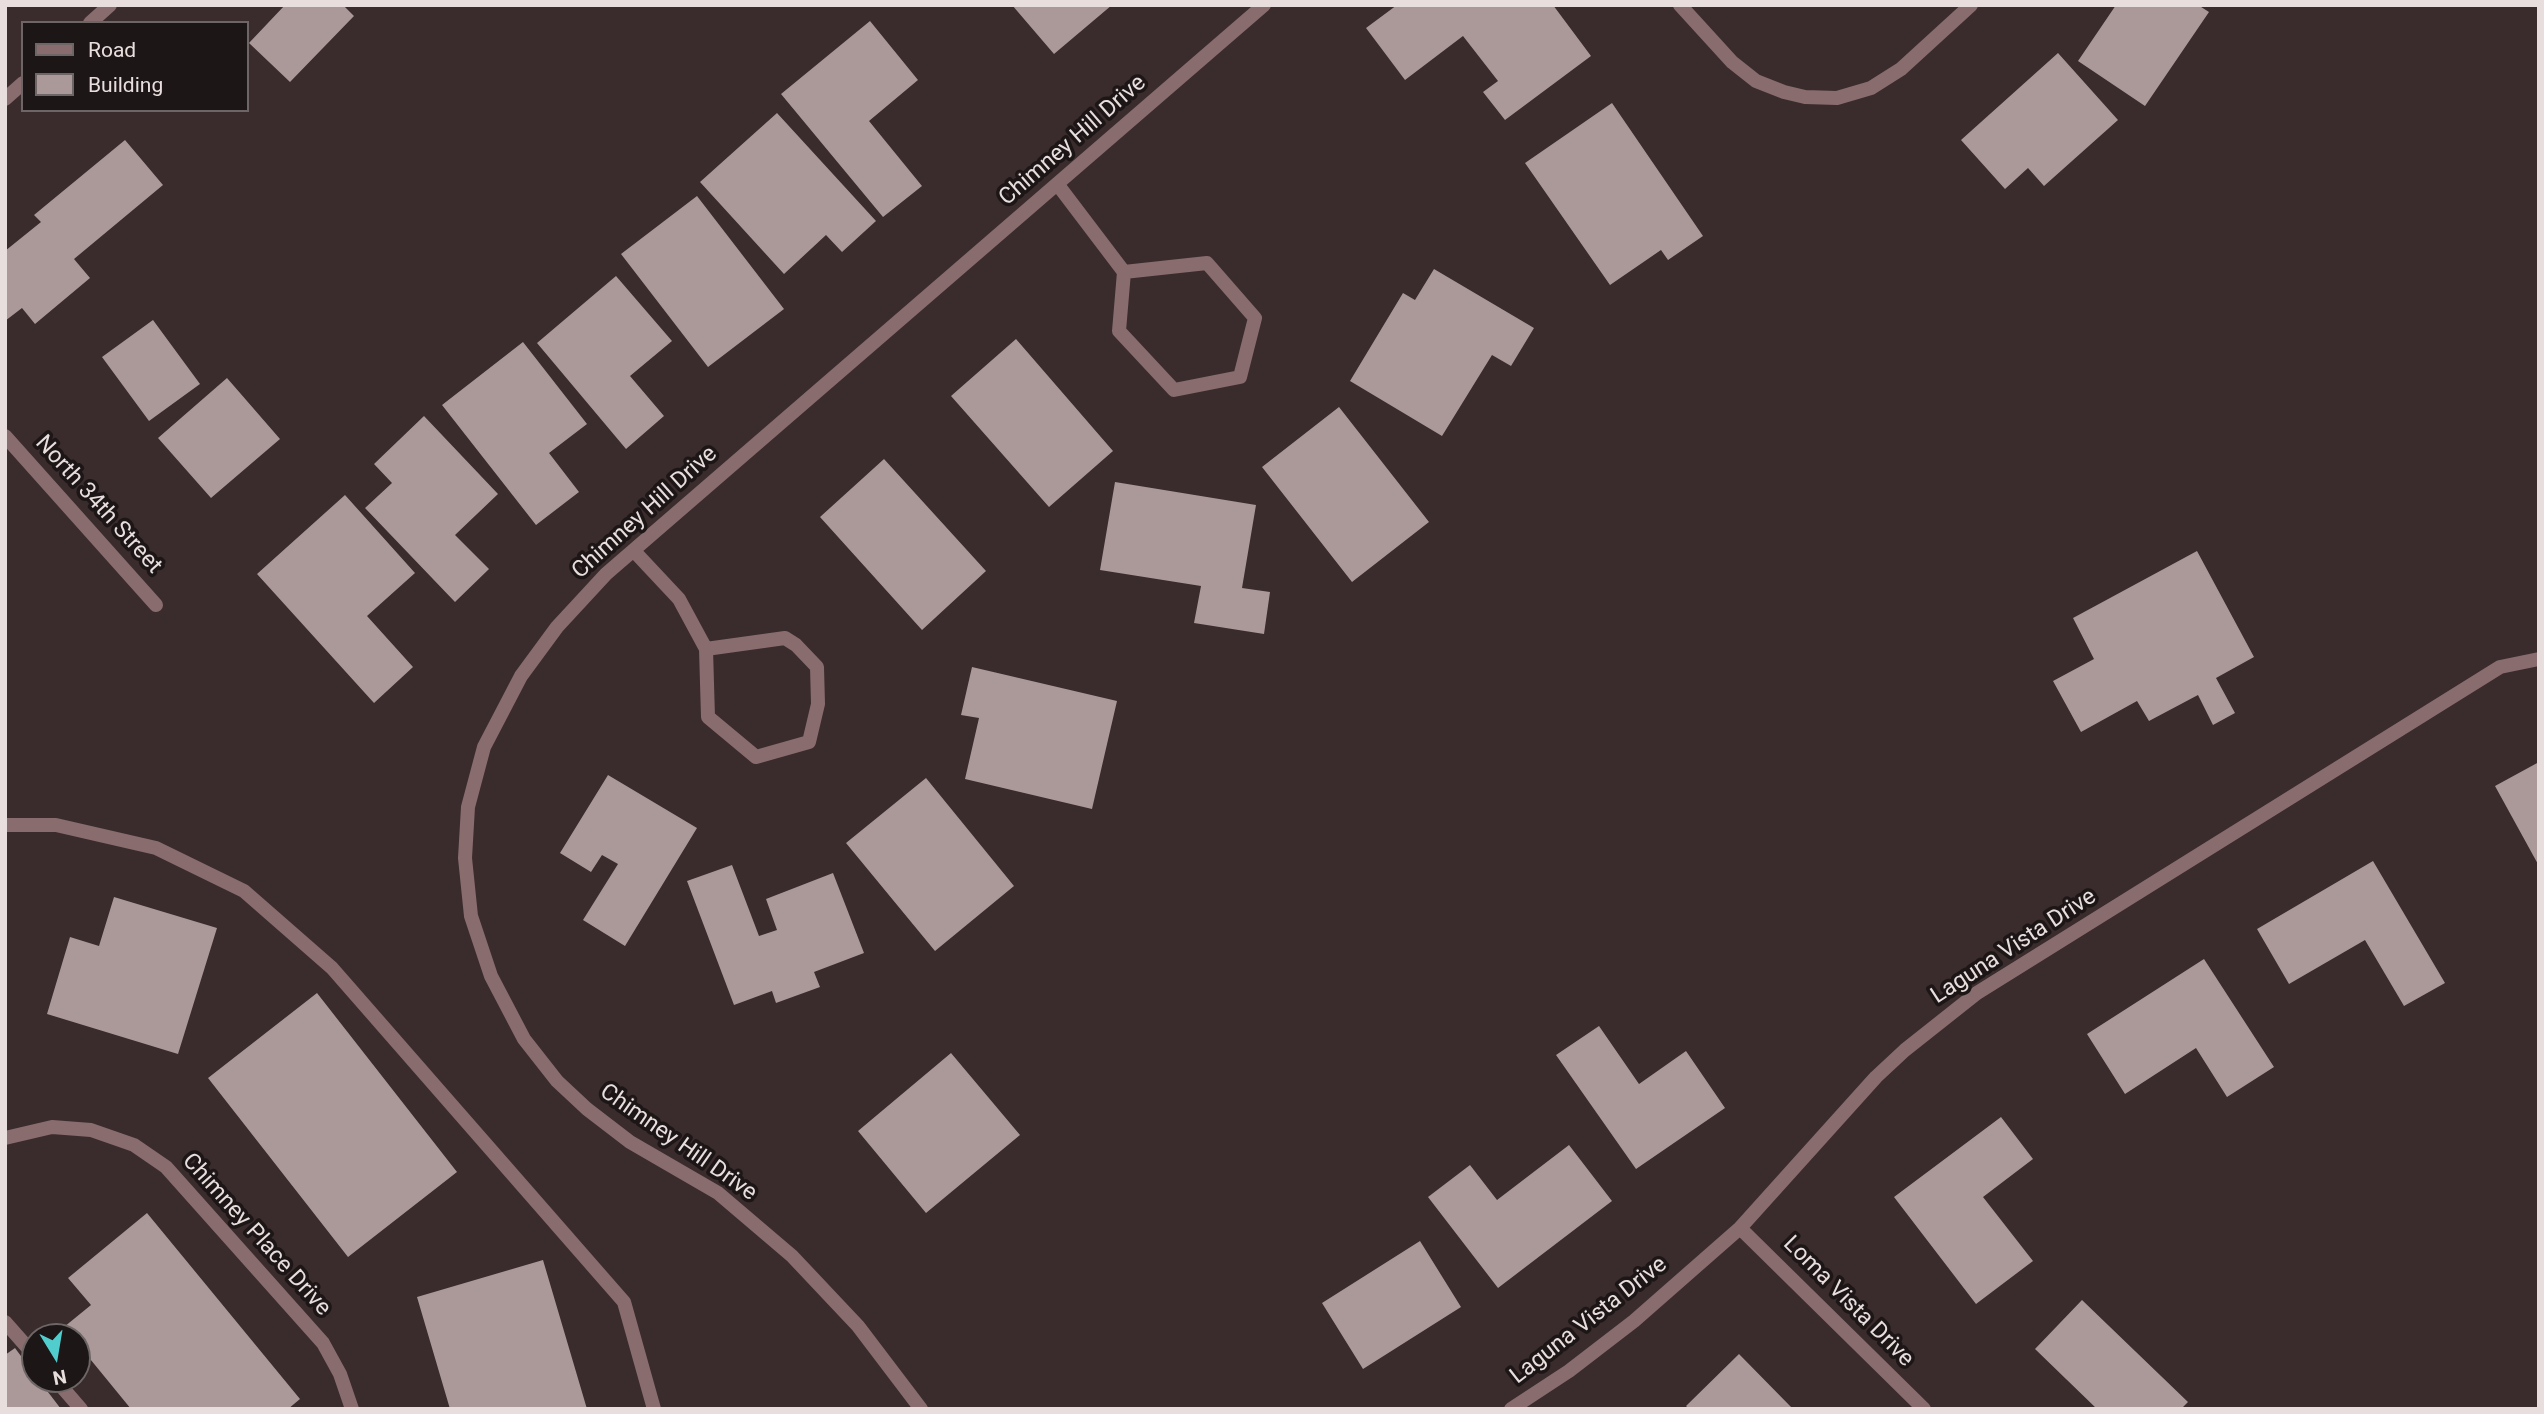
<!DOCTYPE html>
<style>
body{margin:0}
#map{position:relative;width:2544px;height:1414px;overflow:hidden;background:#3a2b2c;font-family:Roboto,sans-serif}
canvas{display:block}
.frame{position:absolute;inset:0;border:7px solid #e8dede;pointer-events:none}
.legend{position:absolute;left:21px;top:21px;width:228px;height:91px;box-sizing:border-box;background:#1c1616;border:2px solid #6e6666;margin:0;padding:9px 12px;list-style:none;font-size:21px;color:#e8dede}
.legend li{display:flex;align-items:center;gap:14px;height:35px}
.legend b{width:35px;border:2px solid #6e6666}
.north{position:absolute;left:21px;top:1323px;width:70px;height:70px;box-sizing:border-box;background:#1c1616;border:2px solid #6e6666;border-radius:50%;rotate:169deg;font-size:19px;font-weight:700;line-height:28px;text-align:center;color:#e8dede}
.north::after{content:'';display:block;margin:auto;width:24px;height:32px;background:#52cdcd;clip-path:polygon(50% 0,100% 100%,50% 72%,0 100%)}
</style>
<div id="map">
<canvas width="2544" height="1414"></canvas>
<div class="frame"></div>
<ul class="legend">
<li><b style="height:9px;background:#896c6d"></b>Road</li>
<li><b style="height:19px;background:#ab9999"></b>Building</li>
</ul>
<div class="north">N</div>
</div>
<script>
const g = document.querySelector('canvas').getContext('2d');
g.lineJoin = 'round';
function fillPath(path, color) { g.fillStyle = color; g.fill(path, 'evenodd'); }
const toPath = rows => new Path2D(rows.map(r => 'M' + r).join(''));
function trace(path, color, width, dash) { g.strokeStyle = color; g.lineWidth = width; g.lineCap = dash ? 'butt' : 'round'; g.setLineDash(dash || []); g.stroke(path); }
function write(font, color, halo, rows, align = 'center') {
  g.font = font + ' Roboto,sans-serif'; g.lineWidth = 7; g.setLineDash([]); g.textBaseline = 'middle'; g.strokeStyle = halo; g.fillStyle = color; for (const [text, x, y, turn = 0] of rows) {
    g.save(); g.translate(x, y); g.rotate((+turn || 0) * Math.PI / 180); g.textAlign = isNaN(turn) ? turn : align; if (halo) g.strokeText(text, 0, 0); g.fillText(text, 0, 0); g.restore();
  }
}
fillPath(toPath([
 [285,5,343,5,354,16,290,82,249,43],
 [1012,5,1112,5,1054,54],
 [1397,5,1553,5,1591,56,1505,120,1483,92,1498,81,1463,36,1405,80,1366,28],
 [2116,5,2198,5,2209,12,2145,106,2078,61],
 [870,21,918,80,869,121,922,186,883,217,781,94],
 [2058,53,2118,120,2044,186,2028,168,2005,189,1961,140],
 [1612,103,1703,236,1668,260,1661,250,1610,285,1525,163],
 [777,113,876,221,842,252,826,235,784,274,700,182],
 [125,140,163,185,74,259,90,278,35,324,22,308,5,321,5,251,41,222,34,215],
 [697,196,784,309,708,367,621,254],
 [1434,269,1534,328,1511,366,1492,355,1442,436,1350,381,1403,293,1415,300],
 [616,276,672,341,630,376,664,416,626,449,537,343],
 [153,320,200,384,149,421,102,357],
 [1016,339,1113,451,1049,507,951,396],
 [523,342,587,424,549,453,579,492,536,525,442,405],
 [227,378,280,439,211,498,158,438],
 [1339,407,1429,522,1352,582,1262,467],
 [424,416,498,494,455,535,489,569,455,602,365,508,392,483,374,464],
 [884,459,986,571,922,630,820,517],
 [1115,482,1256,505,1242,588,1270,592,1264,634,1194,623,1201,586,1100,570],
 [345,495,415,573,367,616,413,667,374,703,257,574],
 [2197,551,2254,657,2216,678,2235,713,2213,725,2198,695,2149,721,2137,701,2081,732,2053,681,2094,659,2073,618],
 [972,667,1117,701,1092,809,965,779,979,718,961,715],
 [2539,762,2539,866,2495,786],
 [608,775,697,828,625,946,583,920,618,864,602,855,591,872,560,853],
 [926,778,1014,886,935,951,846,843],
 [2373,861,2445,983,2404,1006,2365,940,2289,984,2257,929],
 [732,865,759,936,777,930,766,899,833,873,864,953,814,972,820,987,776,1003,772,991,734,1005,687,881],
 [114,897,217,928,178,1054,47,1014,70,937,99,946],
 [2204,959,2274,1067,2227,1097,2196,1048,2125,1094,2087,1034],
 [317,993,457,1172,348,1257,208,1078],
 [1599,1026,1639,1084,1686,1051,1725,1108,1636,1169,1556,1055],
 [951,1053,1020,1135,926,1213,858,1131],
 [2001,1117,2033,1159,1983,1197,2033,1261,1976,1304,1894,1197],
 [1569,1145,1612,1201,1498,1288,1428,1197,1470,1165,1497,1200],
 [147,1213,300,1399,288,1409,131,1409,77,1343,77,1337,72,1337,64,1327,91,1305,68,1278],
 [1420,1241,1461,1307,1363,1369,1322,1303],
 [543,1260,587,1409,450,1409,417,1297],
 [2082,1300,2188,1402,2181,1409,2097,1409,2035,1349],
 [15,1348,35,1375,35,1379,38,1379,61,1409,5,1409,5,1355],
 [1739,1354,1793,1409,1689,1409,1686,1406]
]), '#ab9999');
trace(toPath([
 [5,1322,35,1356],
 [55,1379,81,1409]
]), '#896c6d', 14);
trace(toPath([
 [1680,5,1732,62,1756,81,1784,92,1805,97,1837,98,1871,88,1901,69,1971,5],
 [90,23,110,5],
 [5,99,23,83],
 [1058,185,1124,272,1119,331,1174,390,1240,377,1255,318,1207,263,1124,272],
 [5,436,156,605],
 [634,551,679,599,706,649,708,717,756,757,809,742,818,704,817,667,796,645,785,638,706,649],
 [5,825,56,825,156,848,244,891,332,968,624,1302,654,1409],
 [5,1138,52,1127,91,1130,134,1145,166,1167,323,1343,340,1374,352,1409],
 [1740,1228,1924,1409],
 [921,1409,858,1326,792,1256,718,1193,630,1142,587,1109,557,1081,524,1039,491,976,471,916,465,858,468,807,484,747,521,676,557,627,606,574,1264,5],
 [1511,1409,1569,1371,1634,1321,1740,1228,1876,1077,1905,1050,1977,993,2500,667,2539,659]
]), '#896c6d', 14);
write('23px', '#e8dede', '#1c1616', [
 ["Chimney Hill Drive",1073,141,-41],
 ["North 34th Street",98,505,48],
 ["Chimney Hill Drive",645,513,-42],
 ["Laguna Vista Drive",2014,947,-33],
 ["Chimney Hill Drive",678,1143,35],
 ["Chimney Place Drive",256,1235,48],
 ["Loma Vista Drive",1848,1302,45],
 ["Laguna Vista Drive",1589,1321,-38]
]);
</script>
